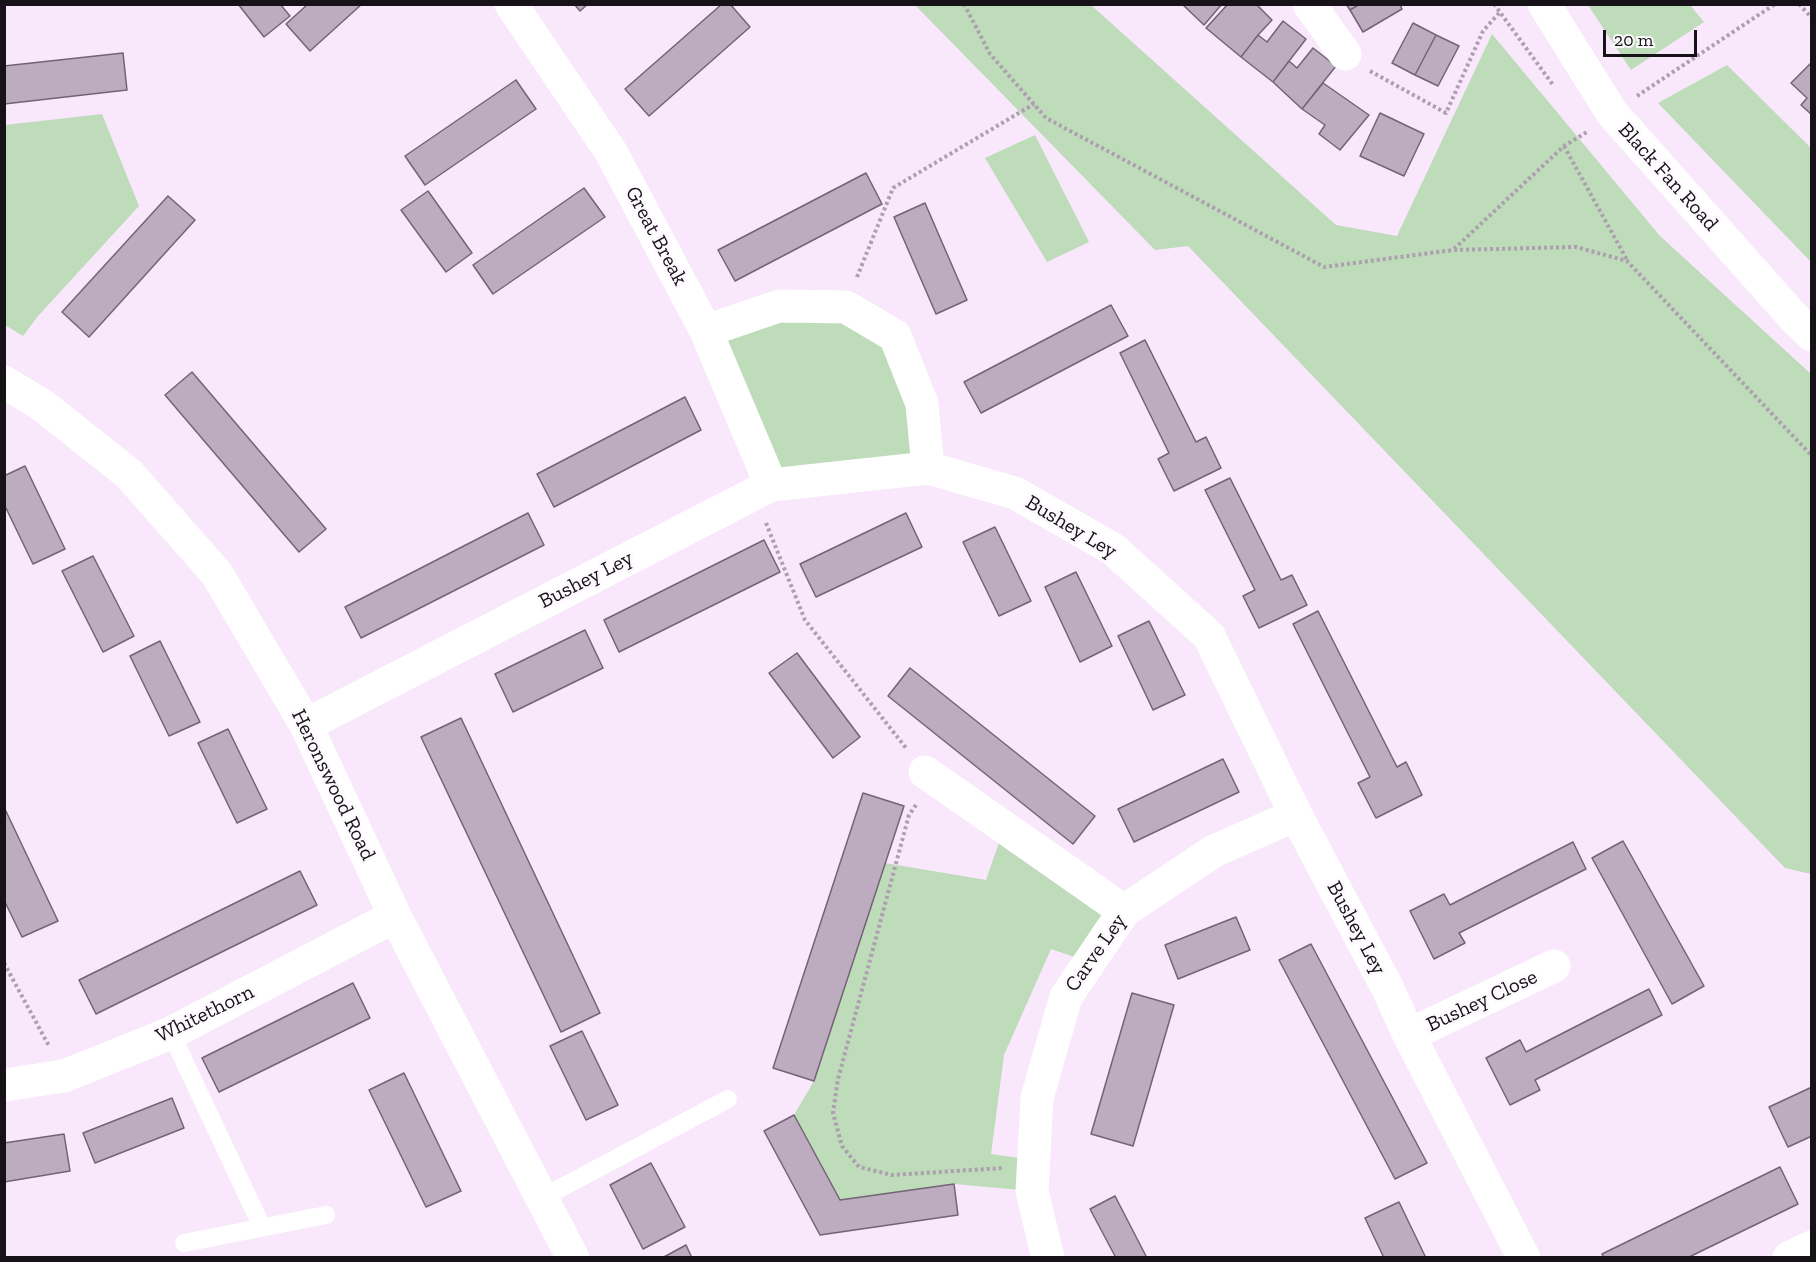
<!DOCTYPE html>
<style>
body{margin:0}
#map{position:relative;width:1816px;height:1262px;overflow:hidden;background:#f9e7fc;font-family:"Zilla Slab",serif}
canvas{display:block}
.frame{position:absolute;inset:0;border:6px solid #171118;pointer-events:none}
.scale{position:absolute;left:1603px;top:30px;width:94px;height:27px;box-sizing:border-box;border:3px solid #171118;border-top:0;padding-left:8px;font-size:18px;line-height:21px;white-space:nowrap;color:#171118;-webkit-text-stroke:4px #fdfafe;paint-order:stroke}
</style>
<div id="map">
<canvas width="1816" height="1262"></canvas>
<div class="frame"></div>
<div class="scale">20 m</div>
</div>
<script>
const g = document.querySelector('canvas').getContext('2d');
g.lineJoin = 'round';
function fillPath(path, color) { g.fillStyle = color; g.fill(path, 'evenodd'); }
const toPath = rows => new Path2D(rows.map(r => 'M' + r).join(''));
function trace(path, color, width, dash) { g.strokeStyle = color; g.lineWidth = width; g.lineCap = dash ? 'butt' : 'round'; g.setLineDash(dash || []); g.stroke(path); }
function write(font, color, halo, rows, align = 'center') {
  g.font = font + ' "Zilla Slab",serif'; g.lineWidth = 6; g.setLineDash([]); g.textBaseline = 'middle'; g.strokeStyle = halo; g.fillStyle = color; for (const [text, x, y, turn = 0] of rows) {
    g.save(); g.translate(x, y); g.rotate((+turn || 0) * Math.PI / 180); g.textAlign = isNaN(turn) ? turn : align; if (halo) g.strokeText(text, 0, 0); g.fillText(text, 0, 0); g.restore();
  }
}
fillPath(toPath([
 [915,5,1091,5,1336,225,1397,236,1492,34,1660,236,1811,374,1811,874,1785,868,1188,246,1155,250],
 [1588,5,1690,5,1704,22,1631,70],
 [1727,65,1811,148,1811,262,1658,103],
 [102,114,139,206,38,316,23,336,5,325,5,125],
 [1035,135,1089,242,1047,262,985,158],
 [779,306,895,336,928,468,771,485,706,331],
 [1004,828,1124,911,1089,962,1051,949,1004,1055,991,1154,1034,1160,1032,1191,954,1184,840,1200,794,1115,814,1081,885,863,986,880]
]), '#bedbba');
const building = toPath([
 [238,4,280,4,290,16,264,37,238,4],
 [308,4,362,4,310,51,286,24,308,4],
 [574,4,588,4,580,11,574,4],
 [722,4,730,4,750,27,649,116,625,89,722,4],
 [1182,4,1222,4,1204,25,1182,4],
 [1228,4,1256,4,1272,20,1258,35,1241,57,1206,28,1228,4],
 [1346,4,1360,4,1350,10,1346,4],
 [1360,4,1400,4,1402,9,1363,32,1350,10,1360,4],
 [1283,21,1306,39,1273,82,1241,57,1258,35,1267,42,1283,21],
 [1413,23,1436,35,1415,75,1392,63,1413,23],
 [1436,35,1459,46,1438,86,1415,75,1436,35],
 [1313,48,1336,66,1302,109,1273,82,1289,61,1297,68,1313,48],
 [123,53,127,90,4,104,4,66,123,53],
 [1812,62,1812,115,1801,105,1807,98,1791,83,1812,62],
 [516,80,536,109,425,185,405,156,516,80],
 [1323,83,1369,115,1340,150,1319,134,1325,125,1302,109,1323,83],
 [1380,113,1424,134,1404,176,1360,156,1380,113],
 [866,173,882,204,735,281,718,250,866,173],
 [584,188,605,217,493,294,473,265,584,188],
 [428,191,472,253,446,272,401,210,428,191],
 [168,196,195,220,89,337,62,312,168,196],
 [925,203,967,300,936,314,894,217,925,203],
 [1111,305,1128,336,981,413,964,382,1111,305],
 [1145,340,1196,442,1206,437,1221,468,1174,491,1158,459,1169,453,1120,353,1145,340],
 [192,372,326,529,299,552,165,395,192,372],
 [685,397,701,430,554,507,537,474,685,397],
 [25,466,65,549,33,564,4,504,4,476,25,466],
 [1230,478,1281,580,1292,575,1307,605,1259,628,1243,596,1255,590,1205,490,1230,478],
 [528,513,544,545,361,638,345,607,528,513],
 [906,513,922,547,816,597,800,564,906,513],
 [995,527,1031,601,999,616,963,542,995,527],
 [764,540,780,572,619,652,604,620,764,540],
 [93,556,134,636,103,652,62,571,93,556],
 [1076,572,1112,646,1080,662,1045,587,1076,572],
 [1318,611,1397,767,1406,762,1422,795,1376,818,1358,783,1370,777,1293,624,1318,611],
 [1149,621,1185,695,1153,710,1118,636,1149,621],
 [585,630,603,668,513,712,495,674,585,630],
 [160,641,200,722,169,736,130,656,160,641],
 [797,653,860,737,833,758,769,673,797,653],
 [910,668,1095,816,1073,844,888,696,910,668],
 [461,718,600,1013,561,1032,421,737,461,718],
 [228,729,267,809,237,823,198,743,228,729],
 [1223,759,1239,792,1134,842,1118,809,1223,759],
 [863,793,904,806,814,1081,773,1068,863,793],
 [4,807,58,921,22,937,4,900,4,807],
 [1623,841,1704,986,1672,1004,1592,858,1623,841],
 [1573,842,1586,869,1459,933,1465,943,1434,959,1410,911,1444,894,1450,905,1573,842],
 [300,871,317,905,96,1014,79,980,300,871],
 [1236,917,1250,950,1178,979,1165,945,1236,917],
 [1311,944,1427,1163,1395,1179,1279,960,1311,944],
 [353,983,370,1018,219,1092,202,1058,353,983],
 [1649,989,1662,1015,1535,1080,1540,1090,1510,1105,1486,1058,1520,1040,1526,1052,1649,989],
 [1132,993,1174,1005,1133,1146,1091,1134,1132,993],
 [582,1031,618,1105,586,1120,550,1046,582,1031],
 [404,1073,461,1191,426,1207,369,1090,404,1073],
 [1812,1087,1812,1136,1788,1147,1769,1107,1812,1087],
 [172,1098,184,1128,95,1163,83,1133,172,1098],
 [794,1115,840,1200,954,1184,958,1215,820,1235,764,1131,794,1115],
 [64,1134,70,1171,4,1182,4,1143,64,1134],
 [651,1163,685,1227,643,1249,610,1185,651,1163],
 [1780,1167,1798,1204,1687,1258,1604,1258,1602,1254,1780,1167],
 [1115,1196,1147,1258,1116,1258,1090,1209,1115,1196],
 [1399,1202,1426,1258,1384,1258,1365,1218,1399,1202],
 [686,1245,692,1258,662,1258,686,1245]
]);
fillPath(building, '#bdacc0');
trace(building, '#736375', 1.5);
trace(toPath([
 [964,4,990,54,1046,118,1324,267,1453,250,1576,247,1627,261,1812,456],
 [1494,4,1553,85],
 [1799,4,1812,18],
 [1370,71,1446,113,1483,31,1499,13],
 [1637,96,1775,4],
 [1564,146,1627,260],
 [1454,249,1564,146,1587,132],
 [857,277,893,188,1034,104],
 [766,523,805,620,906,748],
 [916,805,909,815,838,1079,833,1113,842,1146,859,1167,892,1175,1003,1168],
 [4,963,49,1046]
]), '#ad9faf', 4, [3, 3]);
trace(toPath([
 [171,1033,262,1227],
 [542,1198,728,1099],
 [184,1243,326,1215]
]), '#fff', 18);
trace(toPath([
 [511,4,611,152,706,331,771,485],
 [1309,4,1345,54],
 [706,331,779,306,846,307,895,336,922,404,928,468],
 [306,725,771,485,928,468,1015,493,1113,549,1209,636,1296,815,1388,989,1409,1035,1524,1258],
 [925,772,1124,911],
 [1409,1035,1554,966],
 [4,1085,64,1076,171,1033,395,916],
 [1048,1258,1032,1191,1037,1098,1066,997,1124,911,1214,851,1296,815],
 [1789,1258,1812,1247]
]), '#fff', 33);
trace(toPath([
 [1544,4,1612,113,1796,320,1812,335],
 [4,382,42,405,129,474,217,574,306,725,395,916,573,1258]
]), '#fff', 33);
write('21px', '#171118', '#fdfafe', [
 ["Black Fan Road",1668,177,48],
 ["Great Break",656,236,62],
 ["Bushey Ley",1071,527,31],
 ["Bushey Ley",586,580,-27],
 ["Heronswood Road",333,785,64],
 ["Bushey Ley",1356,928,62],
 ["Carve Ley",1096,953,-55],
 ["Bushey Close",1482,1001,-25],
 ["Whitethorn",205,1014,-26]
]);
</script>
